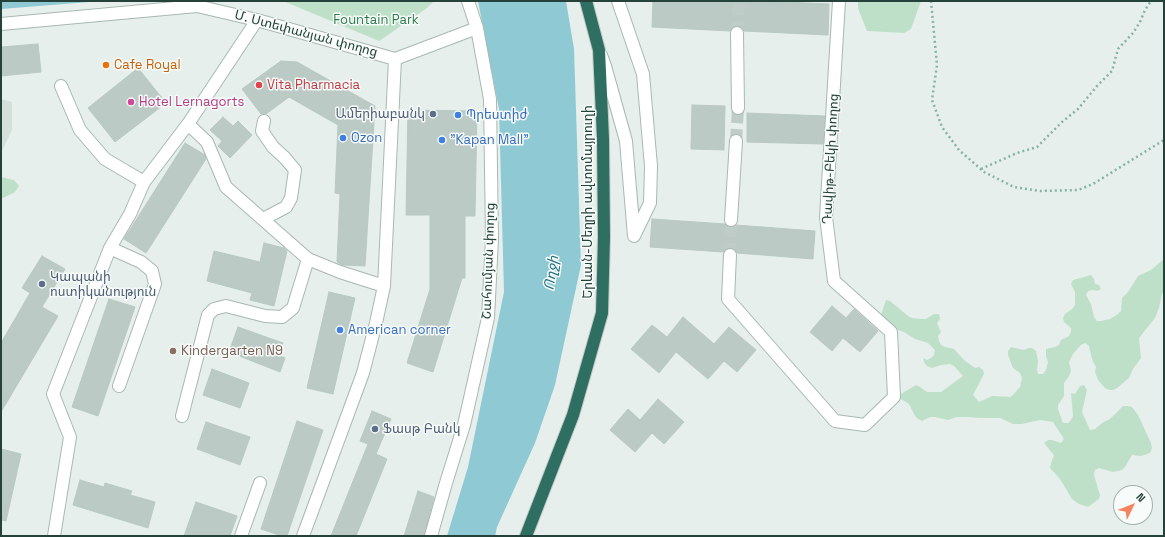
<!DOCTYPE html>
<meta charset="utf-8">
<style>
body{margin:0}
#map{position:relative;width:1165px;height:537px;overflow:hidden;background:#e6efeb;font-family:"Space Grotesk",sans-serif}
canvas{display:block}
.frame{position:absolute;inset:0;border:2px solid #24423a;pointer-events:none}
.north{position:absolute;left:1113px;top:485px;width:40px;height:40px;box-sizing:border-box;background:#f7fbf9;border:1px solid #a3b1ad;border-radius:50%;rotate:47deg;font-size:11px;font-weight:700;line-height:16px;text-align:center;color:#24423a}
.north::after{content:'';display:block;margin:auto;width:14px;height:18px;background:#f4845f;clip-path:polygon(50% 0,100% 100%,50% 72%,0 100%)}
</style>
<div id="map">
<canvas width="1165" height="537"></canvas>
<div class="frame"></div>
<div class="north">N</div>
</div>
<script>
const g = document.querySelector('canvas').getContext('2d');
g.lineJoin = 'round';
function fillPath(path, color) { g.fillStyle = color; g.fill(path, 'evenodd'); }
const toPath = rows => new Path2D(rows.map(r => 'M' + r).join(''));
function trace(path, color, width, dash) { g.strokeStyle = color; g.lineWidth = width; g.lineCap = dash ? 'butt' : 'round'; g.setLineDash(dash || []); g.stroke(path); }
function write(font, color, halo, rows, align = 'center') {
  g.font = font + ' "Space Grotesk","Noto Sans Armenian",sans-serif'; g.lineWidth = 3; g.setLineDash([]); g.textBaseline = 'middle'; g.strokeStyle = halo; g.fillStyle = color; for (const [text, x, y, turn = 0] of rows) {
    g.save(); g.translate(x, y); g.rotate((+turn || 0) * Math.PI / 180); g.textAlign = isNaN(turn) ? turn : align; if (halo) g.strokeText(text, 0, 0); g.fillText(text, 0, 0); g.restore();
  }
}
fillPath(toPath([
 [1,99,12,102,12,130,1,153]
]), '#d4dfda');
fillPath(toPath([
 [283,1,434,1,427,8,379,41],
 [858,1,921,1,911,29,904,33,867,31,858,8],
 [1,177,14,180,19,186,15,192,1,199],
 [1164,259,1164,292,1162,294,1159,308,1155,318,1139,338,1141,358,1133,369,1129,378,1117,388,1113,390,1109,390,1105,388,1098,380,1095,372,1096,367,1092,359,1089,346,1085,343,1081,345,1073,354,1069,362,1071,371,1069,376,1064,383,1064,396,1058,405,1058,409,1063,423,1068,423,1071,420,1073,416,1071,393,1075,394,1080,386,1084,385,1087,390,1082,412,1090,430,1095,429,1102,423,1110,419,1123,406,1128,406,1132,407,1138,415,1151,443,1152,448,1150,453,1141,456,1132,455,1125,467,1122,470,1113,472,1099,468,1095,470,1094,475,1100,495,1099,499,1088,507,1079,504,1072,499,1060,479,1050,468,1051,463,1054,455,1044,443,1048,440,1052,440,1061,443,1064,439,1053,422,1040,420,1022,424,1013,424,1000,418,981,418,967,417,957,417,948,420,935,417,930,417,922,421,918,419,915,416,909,404,901,399,901,394,916,385,920,387,927,392,941,392,963,376,954,366,950,364,941,365,932,368,927,366,924,362,923,358,927,360,931,358,934,355,935,350,928,343,915,339,904,332,891,328,879,321,886,300,890,301,908,316,912,318,922,319,926,319,934,314,939,314,940,319,937,323,941,332,938,336,939,341,941,345,945,347,954,349,964,360,975,368,979,367,983,370,984,374,973,395,979,402,992,396,1011,397,1020,387,1022,378,1020,373,1013,368,1008,355,1008,351,1011,347,1024,350,1028,348,1032,348,1036,351,1038,361,1037,370,1038,374,1043,374,1046,370,1048,362,1046,357,1046,349,1055,347,1059,345,1061,340,1069,336,1071,332,1071,328,1064,322,1063,318,1065,314,1072,309,1075,305,1075,292,1071,284,1073,280,1091,275,1094,279,1095,284,1099,285,1101,289,1097,291,1093,290,1088,291,1086,295,1091,304,1094,317,1097,321,1101,321,1110,319,1118,314,1121,311,1122,298,1128,292,1138,276,1151,270]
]), '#bfe0c8');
fillPath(toPath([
 [1,1,102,1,1,9],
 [478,1,566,1,574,49,581,265,555,385,535,443,497,527,495,536,447,536,468,467,504,292,499,109]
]), '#8ec9d4');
const building = toPath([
 [653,1,762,1,829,4,828,35,744,31,741,27,737,26,733,27,730,31,652,27,653,1],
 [38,44,41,72,1,76,1,47,38,44],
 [281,61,297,62,375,106,365,266,342,265,337,262,340,194,335,193,338,125,289,97,266,114,261,114,242,89,281,61],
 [138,68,166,103,115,142,88,108,138,68],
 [692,105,725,106,724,150,691,149,692,105],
 [408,110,477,111,475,216,465,216,465,278,462,278,433,372,407,363,430,289,430,215,406,215,408,110],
 [747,113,825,116,823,144,747,142,747,113],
 [223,117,233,126,238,121,252,135,230,158,218,146,222,141,210,130,223,117],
 [185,143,205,155,206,159,146,253,124,239,185,143],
 [652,219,725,224,730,227,736,225,815,231,813,259,737,253,734,249,731,248,726,249,723,252,650,247,652,219],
 [264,243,284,248,287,251,274,306,250,300,252,293,207,281,214,251,260,262,264,243],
 [42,256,65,269,42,307,58,316,1,412,1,343,30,293,22,288,42,256],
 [329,292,355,298,333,394,307,388,329,292],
 [109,299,135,307,98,416,72,407,109,299],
 [832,306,846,318,854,309,878,331,860,352,843,338,832,351,810,332,832,306],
 [683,317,714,344,729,327,756,350,737,372,724,361,708,379,676,352,659,373,631,349,652,325,667,337,683,317],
 [238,327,283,343,278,355,285,358,280,372,229,352,238,327],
 [212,369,249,383,240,408,203,395,212,369],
 [658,399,684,422,664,444,652,433,635,452,610,430,628,409,640,420,658,399],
 [372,411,391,419,376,454,387,459,356,536,331,536,368,444,360,441,372,411],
 [297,421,323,430,287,536,282,536,261,529,297,421],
 [206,422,250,437,240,465,197,449,206,422],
 [1,449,21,454,6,521,1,520,1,449],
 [80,480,104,487,105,483,132,491,130,495,155,502,148,528,73,505,80,480],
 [418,491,434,497,424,536,404,536,418,491],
 [196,502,237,516,230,536,184,536,196,502]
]);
fillPath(building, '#bbcac4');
trace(building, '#b8c9c2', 1);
trace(toPath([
 [737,33,739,1],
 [736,141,738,108],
 [730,255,731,220]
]), '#bfccc8', 12, [12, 6]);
const minor = toPath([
 [1,24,197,6,257,20,395,59],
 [737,33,738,108],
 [601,55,605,66,626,141,634,236,650,203,651,166,643,74,618,1],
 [395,59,477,28],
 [61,86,80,130,105,159,144,182],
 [188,124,207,142,226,187,308,259,340,272,384,286],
 [263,219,286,207,291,198,295,170,285,158,273,147,262,131,264,121],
 [731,220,736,141],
 [110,248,141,262,152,271,155,284,119,386],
 [730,255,728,299,835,421,865,425,894,397,891,332,834,281,826,217,839,1],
 [182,416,208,315,214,309,226,306,265,316,282,317,293,308,308,259],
 [54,536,70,437,53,394,110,248,130,214,144,182,188,124,257,20],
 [241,536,260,483],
 [303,536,363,373,376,323,384,286,395,59],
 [431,536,446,483,464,425,488,318,492,239,490,99,477,28,468,1]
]);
const highway = toPath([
 [526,536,573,415,602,313,604,237,603,139,599,50,586,1]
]);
trace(minor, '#a8b8b2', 14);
trace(highway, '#c2cac8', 14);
trace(toPath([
 [931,1,937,65,932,100,942,127,959,150,984,172,1014,187,1040,191,1078,190,1093,184,1164,140],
 [981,169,1017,153,1037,147,1062,122,1078,109,1097,86,1112,71,1118,49,1133,33,1140,22,1145,10,1151,1]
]), '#86b3a5', 2.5, [2, 3]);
trace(minor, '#fff', 12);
trace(highway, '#2f6f62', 12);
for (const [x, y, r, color] of [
 [106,65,4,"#e8710a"],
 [259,85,4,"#e0444e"],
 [131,102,4,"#d1479c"],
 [433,114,4,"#5c6f8a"],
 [458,115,4,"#3f7fe0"],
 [343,138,4,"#3f7fe0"],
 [442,140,4,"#3f7fe0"],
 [42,284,4,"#5c6f8a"],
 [340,330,4,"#3f7fe0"],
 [173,351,4,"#8d6e63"],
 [375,429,4,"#5c6f8a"]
]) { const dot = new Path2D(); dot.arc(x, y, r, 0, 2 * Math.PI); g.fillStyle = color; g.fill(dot); trace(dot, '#f7fbf9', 1.5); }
write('13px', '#2d7a4b', '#f7fbf9', [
 ["Fountain Park",376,20]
]);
write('13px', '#24423a', '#f7fbf9', [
 ["Մ. Ստեփանյան փողոց",306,34,15],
 ["Դավիթ-Բեկի փողոց",831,159,-87],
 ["Երևան-Մեղրի ավտոմայրուղի",588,202,-90],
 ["Շահումյան փողոց",489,261,-88]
]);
write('13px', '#c56008', '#f7fbf9', [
 ["Cafe Royal",114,65]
], 'left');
write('13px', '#be3a42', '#f7fbf9', [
 ["Vita Pharmacia",267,85]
], 'left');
write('13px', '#b23c85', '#f7fbf9', [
 ["Hotel Lernagorts",139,102]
], 'left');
write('13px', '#4e5e75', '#f7fbf9', [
 ["Ամերիաբանկ",425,114,"right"],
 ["Կապանի",50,277],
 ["ոստիկանություն",50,292],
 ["Ֆասթ Բանկ",383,429]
], 'left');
write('13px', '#366cbe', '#f7fbf9', [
 ["Պրեստիժ",466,115],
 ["Ozon",351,138],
 ["\"Kapan Mall\"",450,140],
 ["American corner",348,330]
], 'left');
write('13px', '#785e54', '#f7fbf9', [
 ["Kindergarten N9",181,351]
], 'left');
write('italic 14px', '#1c6f80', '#f7fbf9', [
 ["Ողջի",552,273,-82]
]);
</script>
